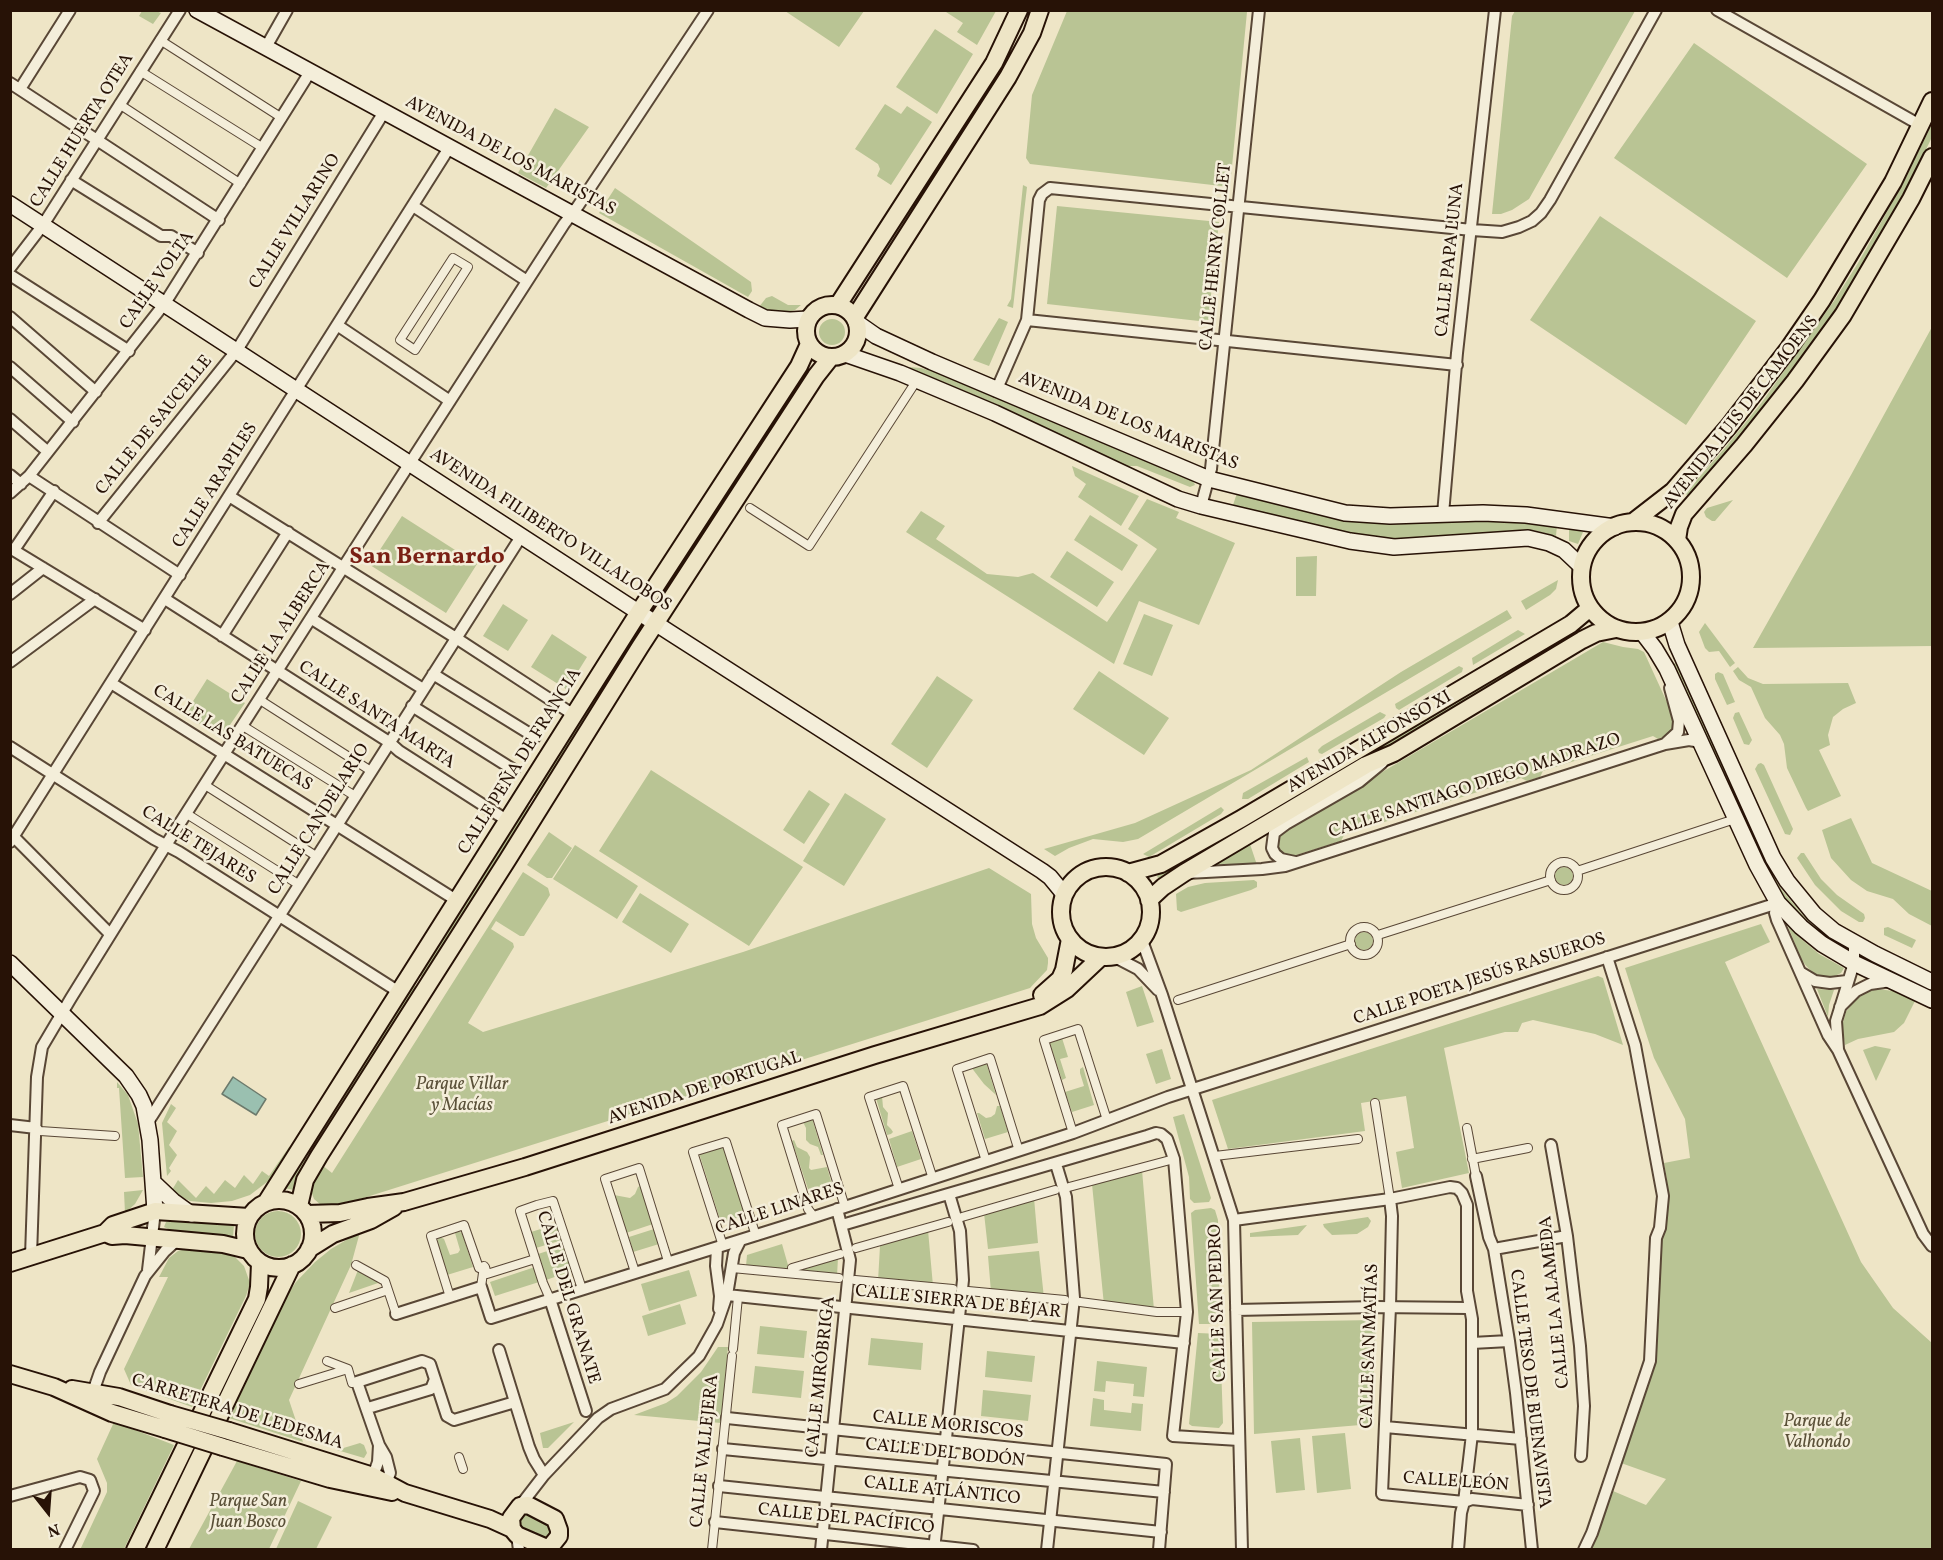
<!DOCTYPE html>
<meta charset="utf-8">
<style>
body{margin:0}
#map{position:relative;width:1943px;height:1560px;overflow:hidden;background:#eee5c6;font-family:Vollkorn,serif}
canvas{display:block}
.frame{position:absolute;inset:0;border:12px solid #271206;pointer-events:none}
.north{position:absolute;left:18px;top:1482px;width:60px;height:60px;-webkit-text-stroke:4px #f4eeda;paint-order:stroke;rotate:163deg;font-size:16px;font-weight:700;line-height:24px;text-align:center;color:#271206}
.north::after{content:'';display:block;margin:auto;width:21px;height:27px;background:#271206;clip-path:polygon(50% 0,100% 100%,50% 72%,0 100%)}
</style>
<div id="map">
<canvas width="1943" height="1560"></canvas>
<div class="frame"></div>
<div class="north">N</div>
</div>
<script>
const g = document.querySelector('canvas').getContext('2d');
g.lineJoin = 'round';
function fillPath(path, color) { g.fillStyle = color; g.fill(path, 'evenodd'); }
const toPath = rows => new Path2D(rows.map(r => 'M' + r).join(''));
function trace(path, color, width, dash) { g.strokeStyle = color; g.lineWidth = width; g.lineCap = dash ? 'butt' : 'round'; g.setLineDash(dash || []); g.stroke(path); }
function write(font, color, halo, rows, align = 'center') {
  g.font = font + ' Vollkorn,serif'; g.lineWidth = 5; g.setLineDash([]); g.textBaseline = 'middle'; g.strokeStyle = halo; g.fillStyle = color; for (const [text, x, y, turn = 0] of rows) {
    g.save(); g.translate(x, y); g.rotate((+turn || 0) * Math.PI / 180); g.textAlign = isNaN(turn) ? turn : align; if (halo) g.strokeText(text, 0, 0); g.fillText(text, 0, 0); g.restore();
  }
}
fillPath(toPath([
 [948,10,996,10,996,11,977,45,957,32,963,23,946,12],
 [1232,10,1247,12,1230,187,1030,164,1026,158,1032,95,1067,11],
 [142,11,156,11,161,13,153,24,139,16],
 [785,11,864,11,839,47],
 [1515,11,1635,11,1529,199,1512,210,1501,214,1492,214,1512,16],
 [935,29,973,54,937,114,896,87],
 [1694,43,1867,164,1787,278,1614,158],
 [885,104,901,114,907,106,932,122,891,185,877,176,880,169,878,164,855,149],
 [555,108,589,127,546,188,518,173],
 [1932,124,1932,137,1906,191,1839,305,1765,407,1729,452,1689,497,1685,493,1724,449,1762,402,1834,301,1858,263,1901,187],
 [1023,185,1027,187,1013,308,1007,306,1011,299],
 [615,188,751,282,752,291,748,297,599,213],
 [1057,206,1219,222,1208,322,1047,304],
 [1600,216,1756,321,1686,425,1530,320],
 [772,296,788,305,801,305,795,310,787,312,773,312,759,307,766,298],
 [999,318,1008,322,989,366,973,360],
 '819 332a13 13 0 1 1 26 0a13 13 0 1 1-26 0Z',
 [1932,327,1932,646,1753,648,1851,475],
 [908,367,921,368,944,375,1193,481,1195,485,1190,487,1137,466,1127,466,996,404],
 [1072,466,1139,496,1121,526,1078,497,1086,484,1075,476],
 [1237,493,1320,515,1346,520,1386,523,1478,520,1520,521,1557,525,1556,536,1533,530,1411,539,1391,539,1348,533,1233,505],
 [1147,499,1179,512,1176,518,1235,543,1199,625,1139,601,1114,664,906,532,921,511,945,526,936,539,987,574,1018,577,1033,573,1107,622,1157,549,1128,529],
 [1733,500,1715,521,1712,521,1706,517,1704,512,1707,508],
 [1090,515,1138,545,1122,571,1074,540],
 [402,516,477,564,446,613,370,565],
 [1569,528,1583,532,1578,544,1569,541],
 [1067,551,1114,582,1097,607,1050,577],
 [1317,556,1316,596,1296,596,1296,557],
 [1558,580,1556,589,1550,595,1526,610,1521,601],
 [503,604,528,620,508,651,483,636],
 [1507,610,1512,618,1138,839,1123,842,1093,839,1069,848,1055,856,1044,849,1135,823,1251,770,1401,672],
 [1144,614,1173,625,1152,676,1123,664],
 [1705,623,1735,663,1730,667,1719,651,1709,652,1705,648,1699,632],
 [1518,630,1525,634,1473,665,1472,658],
 [1571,632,1574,637,1253,826,1250,821],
 [552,634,587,657,577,673,574,671,571,676,574,678,566,689,531,667],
 [1603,642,1623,647,1638,649,1644,652,1676,722,1676,725,1670,735,1658,739,1653,736,1543,771,1540,777,1527,781,1521,778,1344,835,1341,841,1293,856,1287,855,1280,851,1277,844,1279,836,1282,831],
 [627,645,631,649,538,798,533,795],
 [1676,663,1764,857,1760,858,1673,664],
 [1459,666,1463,668,1462,672,1399,710,1396,708,1395,704],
 [1738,667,1748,678,1763,684,1848,683,1856,703,1843,709,1833,717,1828,735,1830,745,1819,750,1841,796,1808,811,1806,808,1787,768,1784,744,1780,735,1765,718,1751,687,1739,680,1733,671],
 [1099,671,1169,718,1144,755,1073,709],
 [1718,672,1723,674,1735,702,1727,705,1715,679,1715,674],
 [937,676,973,700,927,768,891,744],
 [207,679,245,703,221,738,185,714],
 [1380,712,1386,715,1384,718,1322,754,1319,753,1318,750,1322,746],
 [1739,712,1752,740,1749,745,1744,744,1733,718,1735,713],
 [1307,757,1309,762,1248,799,1242,799,1243,793],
 [1761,763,1764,765,1793,829,1790,835,1785,834,1755,769,1758,764],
 [651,770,803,867,749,946,599,851],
 [809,790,830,804,804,844,783,830],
 [845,793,886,819,844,886,803,861],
 [527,805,532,808,424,978,419,975],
 [1221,807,1224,810,1221,814,1149,857,1143,854],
 [1851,818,1872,863,1932,891,1932,926,1909,914,1893,899,1867,891,1851,880,1831,858,1822,830],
 [1240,827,1242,831,1159,880,1157,876],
 [549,832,572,848,552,878,547,878,527,865],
 [1250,844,1257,865,1216,866,1216,864],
 [575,845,638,886,617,919,553,879],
 [1801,853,1804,853,1821,879,1837,895,1864,914,1865,918,1863,922,1859,922,1841,911,1815,885,1797,858],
 '1555 876a9 9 0 1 1 18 0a9 9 0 1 1-18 0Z',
 [1768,867,1782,890,1801,913,1816,927,1842,946,1841,949,1815,931,1788,903,1765,869],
 [989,868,1031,894,1032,924,1036,938,1048,958,1048,963,1047,970,1030,988,338,1206,331,1208,321,1205,314,1199,311,1191,313,1179,322,1165,332,1173,339,1162,523,872,548,888,550,895,524,936,520,936,496,921,491,929,513,943,514,947,468,1023,483,1032,743,952],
 [1254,880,1257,882,1257,887,1251,890,1181,912,1177,910,1176,894,1188,887,1205,883],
 [640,893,689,924,671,953,622,922],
 [1761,924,1770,942,1725,962,1861,1262,1893,1308,1932,1343,1932,1549,1591,1550,1613,1491,1646,1505,1666,1479,1621,1463,1654,1364,1660,1240,1667,1223,1667,1180,1664,1163,1690,1158,1685,1119,1654,1058,1625,968],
 [1787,924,1799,937,1819,954,1844,968,1841,973,1835,976,1825,977,1815,974,1809,969,1802,961],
 [1888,927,1916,940,1912,948,1884,935,1884,928],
 '1355 941a9 9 0 1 1 18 0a9 9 0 1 1-18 0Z',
 [1598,976,1603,978,1623,1045,1595,1034,1533,1020,1522,1023,1518,1032,1505,1032,1444,1048,1469,1173,1402,1188,1396,1152,1414,1148,1406,1096,1361,1103,1365,1131,1228,1149,1212,1100],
 [413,985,418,988,317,1146,312,1143],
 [1142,986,1154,1022,1137,1027,1126,992],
 [1817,989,1834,990,1829,1005,1828,1017],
 [1878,989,1893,991,1915,1001,1904,1023,1894,1032,1858,1039,1845,1045,1842,1026,1846,1012,1854,1001,1860,996,1869,991],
 [1062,1038,1068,1057,1060,1059,1066,1078,1062,1080,1049,1041],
 [1875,1046,1891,1049,1876,1081,1863,1050],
 [1162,1049,1171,1079,1156,1084,1146,1054],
 [986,1062,996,1095,984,1084,971,1067],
 [1083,1067,1094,1105,1072,1112,1065,1092,1084,1086,1080,1073,1080,1069],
 [117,1082,128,1095,138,1124,143,1177,125,1178,119,1088,117,1088],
 [882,1096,883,1107,888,1113,887,1125,891,1129,893,1132,891,1134,887,1135,876,1098],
 [171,1104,176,1108,167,1122,177,1131,169,1145,177,1155,169,1168,171,1171,167,1176,162,1123],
 [997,1106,1000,1106,1008,1132,985,1139,977,1113,979,1113,986,1118,991,1117,995,1114],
 [1184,1114,1211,1198,1209,1202,1194,1203,1190,1199,1189,1177,1173,1117],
 [812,1118,823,1155,821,1155,818,1147,810,1144,806,1140,806,1128,803,1122],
 [912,1131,921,1159,897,1167,889,1139],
 [794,1140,797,1147,807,1152,810,1157,809,1168,811,1170,827,1167,833,1188,810,1195,792,1141],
 [724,1146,746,1215,721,1223,699,1153],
 [289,1147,292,1148,271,1179,250,1195,232,1201,211,1203,190,1201,179,1196,172,1190,178,1180,196,1198,206,1186,214,1194,225,1180,235,1188,244,1175,253,1184,262,1171,269,1176],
 [304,1156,309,1158,298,1177,294,1190,284,1188],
 [1142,1170,1154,1310,1104,1305,1092,1184],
 [640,1186,653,1224,626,1233,614,1195,630,1198,635,1194,638,1187],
 [143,1190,135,1204,125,1213,124,1192],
 [1034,1198,1038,1243,988,1249,984,1213],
 [1211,1208,1215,1210,1218,1220,1220,1324,1199,1324,1191,1213,1195,1210],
 '255 1234a23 23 0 1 1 46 0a23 23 0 1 1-46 0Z',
 [1368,1217,1371,1221,1368,1227,1357,1234,1332,1235,1324,1227,1323,1224],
 [179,1221,234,1225,233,1237,175,1232,164,1227,166,1222],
 [557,1224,562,1240,536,1248,531,1232],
 [1307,1225,1298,1235,1250,1237,1250,1233],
 [654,1229,659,1244,633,1252,629,1237],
 [928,1230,933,1286,878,1281,880,1246],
 [458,1231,462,1233,473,1267,447,1275,437,1240,440,1237,444,1239,450,1255,458,1253,460,1250,455,1233],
 [360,1232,351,1265,289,1400,303,1442,229,1418,277,1318,280,1306,296,1282,315,1262,331,1249],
 [782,1244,790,1272,746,1266,747,1255],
 [563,1246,572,1271,546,1280,538,1254],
 [186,1249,225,1252,233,1255,244,1266,250,1283,246,1296,192,1407,131,1385,124,1369,168,1277,159,1277,169,1258,178,1251],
 [1039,1251,1044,1298,991,1292,988,1256],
 [838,1258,837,1276,795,1271],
 [535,1267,539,1282,495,1296,490,1282],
 [358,1270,381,1282,349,1293],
 [689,1270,697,1296,649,1311,641,1284],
 [265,1297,268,1299,147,1549,142,1550],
 [680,1304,686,1324,648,1336,642,1316],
 [1376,1320,1372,1424,1254,1434,1252,1322],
 [760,1326,807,1331,804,1358,757,1354],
 [1198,1333,1220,1334,1223,1423,1219,1428,1192,1426,1189,1424],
 [871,1338,923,1343,921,1370,868,1365],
 [718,1347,728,1347,721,1423,634,1415,666,1403,677,1396,701,1372],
 [987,1351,1035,1356,1032,1382,985,1377],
 [1097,1361,1147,1367,1144,1397,1133,1396,1134,1384,1106,1381,1105,1392,1094,1391],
 [755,1366,804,1371,801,1398,752,1393],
 [983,1390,1031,1395,1028,1421,981,1416],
 [1093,1398,1104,1400,1104,1410,1131,1413,1132,1403,1143,1404,1141,1431,1090,1426],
 [114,1422,174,1445,124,1549,80,1550,107,1492,107,1483,97,1459],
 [574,1422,548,1448,543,1448,540,1433],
 [1345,1433,1351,1489,1317,1493,1312,1436],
 [1300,1438,1305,1490,1276,1493,1271,1441],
 [360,1443,364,1445,367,1453,364,1458,337,1450],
 [237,1461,301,1481,269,1549,189,1549],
 [298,1501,332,1517,316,1549,276,1549],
 [528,1514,548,1524,550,1532,548,1536,543,1538,519,1526,519,1518,523,1515]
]), '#b9c494');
const water = toPath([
 [233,1077,266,1099,256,1115,222,1094,233,1077]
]);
fillPath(water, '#9ac0b0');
trace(water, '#6c7a6c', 1.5);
const pedestrian = toPath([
 [160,40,282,118],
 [140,71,263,148],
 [119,104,241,184],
 [453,258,468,267,415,350,400,340,453,258],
 [750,508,809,546,917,380],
 [260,700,371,771],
 [243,726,355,796],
 [205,785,316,856],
 [187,814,298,884],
 '1550 876a14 14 0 1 1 28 0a14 14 0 1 1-28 0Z',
 [1577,871,1735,819],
 '1350 941a14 14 0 1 1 28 0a14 14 0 1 1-28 0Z',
 [1378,935,1551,880],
 [1178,1000,1351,944],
 [1375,1103,1390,1199],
 [36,1128,40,1131,115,1136],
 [1467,1128,1476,1176],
 [1073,1133,1044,1040,1078,1029,1107,1120],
 [1215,1156,1358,1139],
 [1472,1159,1528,1148],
 [986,1161,957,1069,990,1058,1019,1151],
 [1069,1187,1174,1159],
 [899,1189,869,1097,903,1086,933,1179],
 [814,1217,808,1209,782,1125,816,1114,845,1207],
 [962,1217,1055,1190],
 [723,1246,693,1152,726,1142,756,1236],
 [856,1248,948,1222],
 [356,1265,385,1281,396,1314],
 [485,1267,487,1274,535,1259],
 [732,1268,839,1278],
 [792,1268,840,1254],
 [635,1272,605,1179,639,1168,668,1261],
 [855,1280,953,1289],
 [968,1291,1065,1300],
 [450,1297,431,1236,464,1225,479,1268,484,1266,481,1287],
 [550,1299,543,1283,520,1211,537,1205,553,1201,582,1289],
 [1080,1302,1157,1312,1187,1312],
 [335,1308,388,1290],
 [733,1349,738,1297],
 [327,1361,348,1369,352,1383,357,1382],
 [299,1384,348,1369],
 [459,1457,463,1469],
 [712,1550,732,1356]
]);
const minor = toPath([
 [1717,10,1920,125],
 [266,47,287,10],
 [10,83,219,220],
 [20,89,70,10],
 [71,180,161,236,171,236,198,253],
 [413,206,527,281],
 [10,268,43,225,180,10],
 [10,275,129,351],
 [10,317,96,392],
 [1027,320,1457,365],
 [337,325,450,401],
 [10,367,73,422],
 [996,391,1027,320,1039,200,1042,194,1050,188,1472,230,1502,232,1519,227,1532,221,1541,213,1550,200,1656,10],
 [10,419,47,451],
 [10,475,21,484],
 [29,476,180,575],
 [10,493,29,476,165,303,310,72],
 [229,496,456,638,574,715],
 [1201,506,1211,469,1259,10],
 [1443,514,1457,353,1495,10],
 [98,523,237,350,384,112],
 [10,548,145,630],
 [14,550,54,491],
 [10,594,43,568],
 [165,599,389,742,399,751,508,821],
 [312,619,423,689],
 [222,636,288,532],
 [10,662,95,599],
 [433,674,535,737],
 [111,683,456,900],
 [412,706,514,770],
 [1666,743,1678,732,1679,721,1670,688],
 [10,747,154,839,179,852,399,992],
 [14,837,110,934],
 [10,842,449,148],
 [1295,862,1281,859,1275,854,1272,848,1274,833,1286,824,1359,782,1382,763],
 [1187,873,1262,869,1285,866,1665,744,1689,740,1701,742],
 [1778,903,1775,913,1777,920,1828,1035,1838,1050,1923,1234,1932,1246],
 [1141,938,1162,995,1234,1220,1242,1550],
 [1113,956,1138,969,1158,990],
 [1800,972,1815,981,1830,983,1847,981],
 [1840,1007,1856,991,1870,984,1891,981],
 [1838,1049,1836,1021,1854,963,1854,943],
 [148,1122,522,535],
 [10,1125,36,1128],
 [1551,1145,1567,1236,1580,1346,1584,1406,1581,1456],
 [1476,1176,1489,1237,1494,1249,1509,1341,1516,1393,1532,1550],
 [1390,1199,1392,1216,1390,1307,1382,1494,1464,1502,1472,1499,1528,1505],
 [1234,1220,1390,1199,1450,1187,1457,1188,1462,1193,1467,1205,1467,1291,1472,1319,1472,1434,1464,1502,1461,1513,1458,1550],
 [842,1225,1147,1136,1156,1133,1161,1134,1167,1139,1174,1159,1187,1312,1173,1436,1239,1440],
 [717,1248,716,1266,720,1296,719,1309],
 [1494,1249,1567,1236],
 [31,1256,37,1077,42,1047,71,998,166,845,399,480,564,224,578,206,708,10],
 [148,1270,155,1211],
 [727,1295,1184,1343],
 [550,1299,586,1411],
 [1236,1310,1376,1307,1468,1308],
 [396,1314,481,1287,491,1318,814,1217,1073,1133,1168,1097,1778,903],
 [1472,1343,1509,1341],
 [499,1350,529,1447,534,1459,544,1475],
 [93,1396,93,1392,100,1372,145,1276,165,1251,177,1240],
 [368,1408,431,1389,435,1379],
 [727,1418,1166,1464,1159,1550],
 [1385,1427,1521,1439],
 [723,1449,1164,1492],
 [375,1480,373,1476,378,1462,379,1445],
 [385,1486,390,1473,386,1457,379,1445,357,1382,422,1361,430,1364,447,1416,454,1420,515,1402],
 [719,1486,1161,1532],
 [10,1496,80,1477,90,1480,94,1491,65,1550],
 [520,1506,544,1475,598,1418,611,1409,665,1389,699,1356,717,1324,727,1295,734,1253,740,1241],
 [715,1522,973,1550],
 [517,1535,519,1550],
 [821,1550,850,1260,837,1209],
 [934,1550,963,1280,960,1231,949,1194],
 [1047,1550,1074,1298,1066,1197,1056,1164],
 [1584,1550,1592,1533,1650,1361,1656,1238,1660,1228,1663,1196,1635,1045,1607,957]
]);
const secondary = toPath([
 [197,10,749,310,765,318,790,320,808,319],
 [10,204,669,632,1042,871,1050,877,1064,894],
 [856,322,876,336,932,362,1209,479,1345,513,1390,516,1483,513,1526,515,1615,527],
 [845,354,900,373,995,413,1178,499,1201,506,1350,541,1394,547,1528,538,1549,543,1564,550,1582,567],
 [1670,622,1677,645,1773,858,1787,881,1814,914,1834,931,1875,954,1932,982],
 [1642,632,1655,649,1667,669,1757,865,1778,903,1801,927,1822,944,1854,963,1932,1000],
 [10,963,126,1076,139,1095,144,1106,150,1140,155,1211],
 [154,1183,173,1201,191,1214]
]);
const primary = toPath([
 '806 331a26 26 0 1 1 52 0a26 26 0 1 1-52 0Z',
 [838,305,994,63,1019,10],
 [855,317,1008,77,1032,33,1040,10],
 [1633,522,1673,491,1729,426,1789,348,1822,300,1893,182,1932,101],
 '1581 577a55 55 0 1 1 110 0a55 55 0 1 1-110 0Z',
 [1677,540,1679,527,1684,514,1744,445,1795,381,1843,315,1911,199,1932,157],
 '1061 912a45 45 0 1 1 90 0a45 45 0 1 1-90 0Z',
 [1128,873,1161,864,1241,819,1571,624,1590,608],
 [1149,900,1163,887,1184,873,1366,765,1394,753,1582,640,1596,633,1616,629],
 [1042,995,1060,979,1064,970,1070,939],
 '245 1234a34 34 0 1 1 68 0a34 34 0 1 1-68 0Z',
 [267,1201,639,612,799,366,809,344],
 [299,1206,305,1180,319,1156,508,859,640,647,816,376,831,357],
 [307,1214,340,1213,368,1207,404,1202,525,1167,875,1055,1040,1006,1067,989,1101,957],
 [105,1233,112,1236,125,1235,223,1244,248,1250],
 [309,1249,333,1234,371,1220,394,1207],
 [10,1263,105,1233,113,1225,155,1211,249,1217],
 [135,1550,257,1299,259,1287,260,1263],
 [155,1550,292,1265]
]);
const trunk = toPath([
 [10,1374,54,1387,112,1413,165,1429],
 [72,1389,119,1397,170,1414],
 [229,1431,373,1476,405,1493,490,1519,512,1529],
 [223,1447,330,1479,392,1492],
 [528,1505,555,1519,559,1530,559,1536,551,1546,547,1548,517,1535,512,1529,511,1518,520,1506,528,1505]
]);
trace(pedestrian, '#594736', 10);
trace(minor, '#594736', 14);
trace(secondary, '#271206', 18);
trace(primary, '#271206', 20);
trace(trunk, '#271206', 20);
trace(pedestrian, '#f4eeda', 8);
trace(minor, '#f4eeda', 10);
trace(secondary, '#f4eeda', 15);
trace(primary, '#eee5c6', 16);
trace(trunk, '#eee5c6', 16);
const trunkBridge = toPath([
 [170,1414,229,1431],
 [165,1429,223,1447]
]);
trace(trunkBridge, '#271206', 20, []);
trace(trunkBridge, '#eee5c6', 16);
write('18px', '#271206', '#f4eeda', [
 ["CALLE HUERTA OTEA",83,131,-58],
 ["AVENIDA DE LOS MARISTAS",510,157,28],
 ["CALLE VILLARINO",296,222,-58],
 ["CALLE HENRY COLLET",1217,257,-84],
 ["CALLE PAPA LUNA",1451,260,-84],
 ["CALLE VOLTA",158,281,-55],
 ["AVENIDA LUIS DE CAMOENS",1742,413,-52],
 ["AVENIDA DE LOS MARISTAS",1128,422,22],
 ["CALLE DE SAUCELLE",155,426,-51],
 ["CALLE ARAPILES",216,486,-58],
 ["AVENIDA FILIBERTO VILLALOBOS",550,531,33],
 ["CALLE LA ALBERCA",282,633,-57],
 ["CALLE SANTA MARTA",376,716,33],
 ["CALLE LAS BATUECAS",232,739,32],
 ["AVENIDA ALFONSO XI",1370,743,-30],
 ["CALLE PEÑA DE FRANCIA",521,762,-58],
 ["CALLE SANTIAGO DIEGO MADRAZO",1475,787,-18],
 ["CALLE CANDELARIO",320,820,-58],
 ["CALLE TEJARES",198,846,32],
 ["CALLE POETA JESÚS RASUEROS",1480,980,-18],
 ["AVENIDA DE PORTUGAL",705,1089,-18],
 ["CALLE LINARES",780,1210,-18],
 ["CALLE DEL GRANATE",567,1298,73],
 ["CALLE LA ALAMEDA",1556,1302,-96],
 ["CALLE SIERRA DE BÉJAR",958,1303,6],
 ["CALLE SAN PEDRO",1219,1303,-92],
 ["CALLE SAN MATÍAS",1371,1346,-88],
 ["CALLE MIRÓBRIGA",822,1377,-84],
 ["CALLE TESO DE BUENAVISTA",1529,1389,83],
 ["CARRETERA DE LEDESMA",237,1413,17],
 ["CALLE MORISCOS",948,1426,6],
 ["CALLE VALLEJERA",706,1451,-84],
 ["CALLE DEL BODÓN",945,1454,6],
 ["CALLE LEÓN",1456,1483,4],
 ["CALLE ATLÁNTICO",942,1492,6],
 ["CALLE DEL PACÍFICO",846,1520,6]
]);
write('italic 18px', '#5a5038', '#f4eeda', [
 ["Parque Villar",462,1086],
 ["y Macías",462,1107],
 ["Parque de",1817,1423],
 ["Valhondo",1817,1444],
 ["Parque San",248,1503],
 ["Juan Bosco",248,1524]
]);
write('bold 24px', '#7a1f14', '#f4eeda', [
 ["San Bernardo",427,559]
]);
</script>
